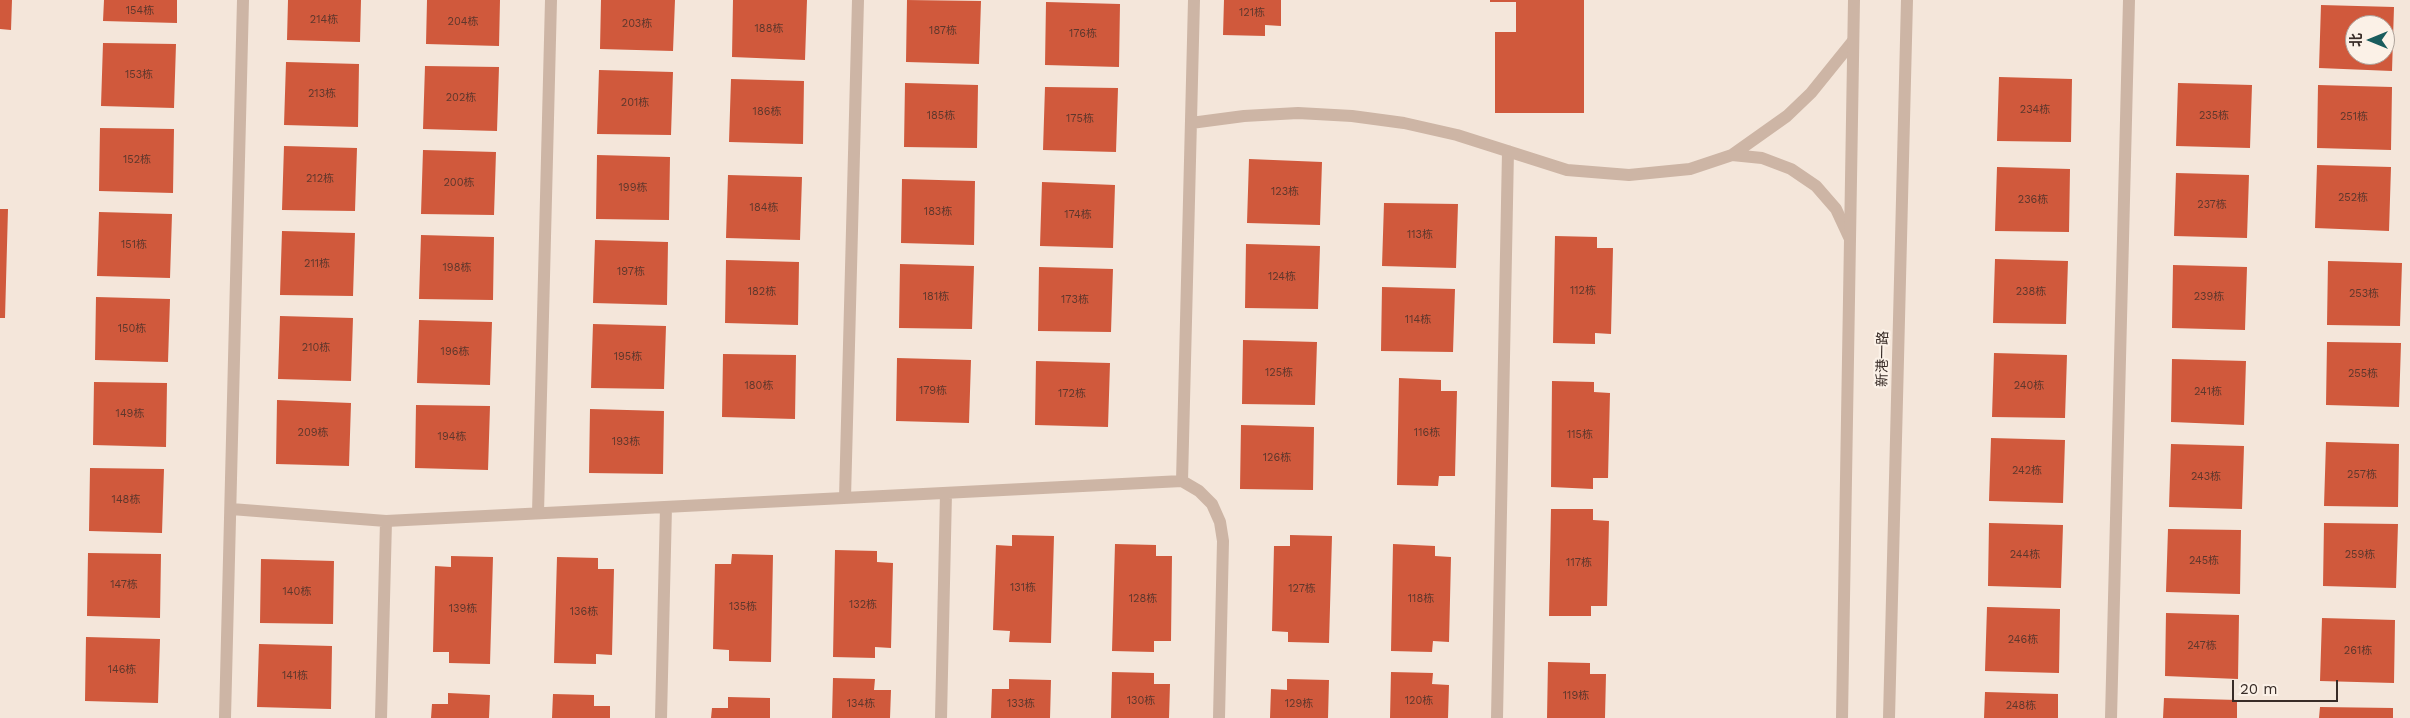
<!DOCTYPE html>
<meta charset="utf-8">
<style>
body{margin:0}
#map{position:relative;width:2410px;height:718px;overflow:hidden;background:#f4e6da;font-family:"Work Sans","Noto Sans SC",sans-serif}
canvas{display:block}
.north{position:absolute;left:2345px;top:15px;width:50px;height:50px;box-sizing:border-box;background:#fbf1e7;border:1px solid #ada29a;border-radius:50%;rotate:270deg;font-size:14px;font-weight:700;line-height:20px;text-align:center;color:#382c27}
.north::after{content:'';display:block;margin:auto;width:18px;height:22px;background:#195c5d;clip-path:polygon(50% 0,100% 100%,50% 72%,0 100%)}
.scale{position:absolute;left:2232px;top:680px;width:106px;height:22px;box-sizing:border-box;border:2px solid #382c27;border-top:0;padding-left:6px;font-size:15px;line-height:18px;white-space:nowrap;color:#382c27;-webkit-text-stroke:4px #fbf1e7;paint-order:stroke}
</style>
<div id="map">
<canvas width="2410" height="718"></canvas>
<div class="north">北</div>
<div class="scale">20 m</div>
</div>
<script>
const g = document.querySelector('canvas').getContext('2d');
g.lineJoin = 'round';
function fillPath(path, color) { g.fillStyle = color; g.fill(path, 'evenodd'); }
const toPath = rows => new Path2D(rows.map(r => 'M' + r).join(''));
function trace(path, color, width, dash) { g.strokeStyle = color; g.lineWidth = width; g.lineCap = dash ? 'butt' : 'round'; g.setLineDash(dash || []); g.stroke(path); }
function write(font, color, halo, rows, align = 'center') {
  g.font = font + ' "Work Sans","Noto Sans SC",sans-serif'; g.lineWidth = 4.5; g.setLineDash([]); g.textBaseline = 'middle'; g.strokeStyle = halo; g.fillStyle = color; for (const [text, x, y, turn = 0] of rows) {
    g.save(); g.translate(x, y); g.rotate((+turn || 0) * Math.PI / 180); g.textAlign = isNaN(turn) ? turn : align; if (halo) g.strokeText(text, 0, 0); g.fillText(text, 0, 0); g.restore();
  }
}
fillPath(toPath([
 [0,0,12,0,11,30,0,29],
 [104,0,177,0,177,23,103,21],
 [288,0,361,0,360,42,287,40],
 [427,0,500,0,499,46,426,44],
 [601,0,675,0,673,51,600,49],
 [733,0,807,0,805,60,732,57],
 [907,0,981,1,979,64,906,62],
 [1224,0,1281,0,1281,26,1265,25,1265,36,1223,35],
 [1490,0,1584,0,1584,113,1495,113,1495,32,1516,32,1516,2,1490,2],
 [1046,2,1120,4,1119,67,1045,65],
 [2321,5,2394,7,2392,71,2319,68],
 [2355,25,2385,25,2385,55,2355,55],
 [103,43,176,44,174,108,101,106],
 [286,62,359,64,358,127,284,125],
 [425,66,499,67,497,131,423,129],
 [599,70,673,72,671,135,597,134],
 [1999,77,2072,79,2071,142,1997,141],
 [731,79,804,81,803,144,729,142],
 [905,83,978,85,977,148,904,147],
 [2178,83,2252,85,2250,148,2176,146],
 [2318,85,2392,87,2391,150,2317,148],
 [1045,87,1118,88,1116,152,1043,150],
 [100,128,174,129,173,193,99,191],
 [284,146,357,148,355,211,282,210],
 [423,150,496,152,494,215,421,214],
 [597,155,670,157,669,220,596,219],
 [1249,159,1322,162,1320,225,1247,223],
 [2317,165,2391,167,2389,231,2315,228],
 [1997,167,2070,169,2069,232,1995,231],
 [2176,173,2249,175,2247,238,2174,236],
 [728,175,802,177,800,240,726,238],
 [902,179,975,181,974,245,901,243],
 [1042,182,1115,185,1113,248,1040,246],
 [1384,203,1458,204,1456,268,1382,266],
 [0,209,8,209,5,318,0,318],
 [99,212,172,214,170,278,97,276],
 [282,231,355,233,353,296,280,295],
 [421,235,494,237,493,300,419,299],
 [1555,236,1597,237,1597,248,1613,248,1611,334,1595,333,1595,344,1553,343],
 [595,240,668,242,667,305,593,303],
 [1246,244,1320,246,1318,309,1245,308],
 [1995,259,2068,261,2066,324,1993,323],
 [726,260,799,262,798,325,725,323],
 [2328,261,2402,263,2400,326,2327,325],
 [900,264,974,266,972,329,899,328],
 [2173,265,2247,267,2245,330,2172,328],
 [1039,267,1113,269,1111,332,1038,331],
 [1382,287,1455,289,1453,352,1381,351],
 [96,297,170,299,168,362,95,360],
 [280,316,353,318,351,381,278,379],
 [419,320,492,322,490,385,417,383],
 [593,324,666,326,664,389,591,388],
 [1243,340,1317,342,1315,405,1242,404],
 [2327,342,2401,343,2399,407,2326,405],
 [1994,353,2067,355,2065,418,1992,417],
 [723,354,796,355,795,419,722,417],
 [897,358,971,360,969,423,896,421],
 [2172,359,2246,361,2244,425,2171,422],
 [1036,361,1110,363,1108,427,1035,425],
 [1399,378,1441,380,1441,391,1457,391,1455,476,1439,476,1438,486,1397,485],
 [1552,381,1594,382,1594,392,1610,393,1608,478,1593,478,1593,489,1551,487],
 [94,382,167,383,166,447,93,445],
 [277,400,351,403,349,466,276,464],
 [416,405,490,406,488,470,415,468],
 [590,409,664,411,663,474,589,473],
 [1241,425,1314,427,1313,490,1240,489],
 [1991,438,2065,440,2063,503,1989,501],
 [2326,442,2399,444,2398,507,2324,506],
 [2171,444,2244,446,2242,509,2169,507],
 [90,468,164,469,162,533,89,531],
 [1551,509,1593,509,1593,520,1609,521,1607,606,1591,606,1591,616,1549,616],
 [1989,523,2063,525,2061,588,1988,586],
 [2324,523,2398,524,2396,588,2323,586],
 [2168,529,2241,530,2240,594,2166,592],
 [1012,535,1054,536,1051,643,1009,642,1010,631,993,630,996,545,1012,546],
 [1290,535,1332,536,1329,643,1288,642,1288,632,1272,631,1274,546,1290,546],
 [1115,544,1156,545,1156,556,1172,556,1171,641,1154,641,1154,652,1112,651],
 [1393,544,1435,546,1435,556,1451,557,1449,642,1433,641,1432,652,1391,651],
 [835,550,877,551,877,562,893,563,891,648,875,647,875,658,833,657],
 [88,553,161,554,160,618,87,616],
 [732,554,773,555,771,662,729,661,729,650,713,649,715,564,731,564],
 [451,556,493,557,490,664,449,663,449,652,433,652,435,566,451,567],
 [557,557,598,558,598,569,614,569,612,655,596,654,596,664,554,663],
 [261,559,334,561,333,624,260,623],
 [1987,607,2060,609,2059,673,1985,671],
 [2166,613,2239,615,2238,679,2165,676],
 [2322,618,2395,620,2394,683,2320,681],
 [86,637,160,639,158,703,85,701],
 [259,644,332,646,331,709,257,707],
 [1548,662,1590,663,1590,674,1606,674,1605,718,1547,718],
 [1112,672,1154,673,1154,684,1170,684,1169,718,1111,718],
 [1391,672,1433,673,1432,684,1449,685,1448,718,1390,718],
 [833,678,875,679,874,690,891,690,890,718,832,718],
 [1009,679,1051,680,1050,718,991,718,992,689,1009,689],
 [1287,679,1329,680,1328,718,1270,718,1271,689,1287,690],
 [1985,692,2058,694,2058,718,1984,718],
 [448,693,490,695,489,718,431,718,432,704,448,704],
 [553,694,594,695,594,706,610,706,610,718,552,718],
 [728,697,770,698,770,718,711,718,712,708,728,708],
 [2164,698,2237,700,2237,718,2163,718],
 [2320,707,2393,708,2393,718,2319,718]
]), '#d0593c');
trace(toPath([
 [1191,123,1244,116,1298,113,1352,116,1404,123,1457,135,1567,170,1629,175,1690,169,1732,155,1787,116,1811,93,1853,41],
 [1732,155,1762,158,1791,169,1816,186,1836,209,1849,237],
 [1182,481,1199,491,1212,504,1220,522,1223,541,1219,718],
 [845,498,858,0],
 [231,509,386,521,1182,481,1194,0],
 [538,513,551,0],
 [225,718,243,0],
 [381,718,386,521],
 [661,718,666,507],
 [941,718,946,493],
 [1497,718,1508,151],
 [2111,718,2129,0]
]), '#cdb5a5', 12);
trace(toPath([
 [1842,718,1854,0],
 [1889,718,1907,0]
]), '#cdb5a5', 12);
write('11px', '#5e372c', null, [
 ["154栋",140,11],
 ["121栋",1252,13],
 ["214栋",324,20],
 ["204栋",463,22],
 ["203栋",637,24],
 ["188栋",769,29],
 ["187栋",943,31],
 ["176栋",1083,34],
 ["153栋",139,75],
 ["213栋",322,94],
 ["202栋",461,98],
 ["201栋",635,103],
 ["234栋",2035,110],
 ["186栋",767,112],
 ["185栋",941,116],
 ["235栋",2214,116],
 ["251栋",2354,117],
 ["175栋",1080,119],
 ["152栋",137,160],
 ["212栋",320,179],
 ["200栋",459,183],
 ["199栋",633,188],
 ["123栋",1285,192],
 ["252栋",2353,198],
 ["236栋",2033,200],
 ["237栋",2212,205],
 ["184栋",764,208],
 ["183栋",938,212],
 ["174栋",1078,215],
 ["113栋",1420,235],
 ["151栋",134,245],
 ["211栋",317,264],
 ["198栋",457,268],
 ["197栋",631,272],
 ["124栋",1282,277],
 ["112栋",1583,291],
 ["182栋",762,292],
 ["238栋",2031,292],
 ["253栋",2364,294],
 ["181栋",936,297],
 ["239栋",2209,297],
 ["173栋",1075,300],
 ["114栋",1418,320],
 ["150栋",132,329],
 ["210栋",316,348],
 ["196栋",455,352],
 ["195栋",628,357],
 ["125栋",1279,373],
 ["255栋",2363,374],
 ["180栋",759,386],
 ["240栋",2029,386],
 ["179栋",933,391],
 ["241栋",2208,392],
 ["172栋",1072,394],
 ["149栋",130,414],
 ["209栋",313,433],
 ["116栋",1427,433],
 ["115栋",1580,435],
 ["194栋",452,437],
 ["193栋",626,442],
 ["126栋",1277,458],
 ["242栋",2027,471],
 ["257栋",2362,475],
 ["243栋",2206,477],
 ["148栋",126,500],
 ["244栋",2025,555],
 ["259栋",2360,555],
 ["245栋",2204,561],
 ["117栋",1579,563],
 ["147栋",124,585],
 ["131栋",1023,588],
 ["127栋",1302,589],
 ["140栋",297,592],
 ["128栋",1143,599],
 ["118栋",1421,599],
 ["132栋",863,605],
 ["135栋",743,607],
 ["139栋",463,609],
 ["136栋",584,612],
 ["246栋",2023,640],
 ["247栋",2202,646],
 ["261栋",2358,651],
 ["146栋",122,670],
 ["141栋",295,676],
 ["119栋",1576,696],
 ["130栋",1141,701],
 ["120栋",1419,701],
 ["134栋",861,704],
 ["133栋",1021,704],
 ["129栋",1299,704],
 ["248栋",2021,706]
]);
write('14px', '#382c27', '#fbf1e7', [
 ["新港一路",1883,359,-89]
]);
</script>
